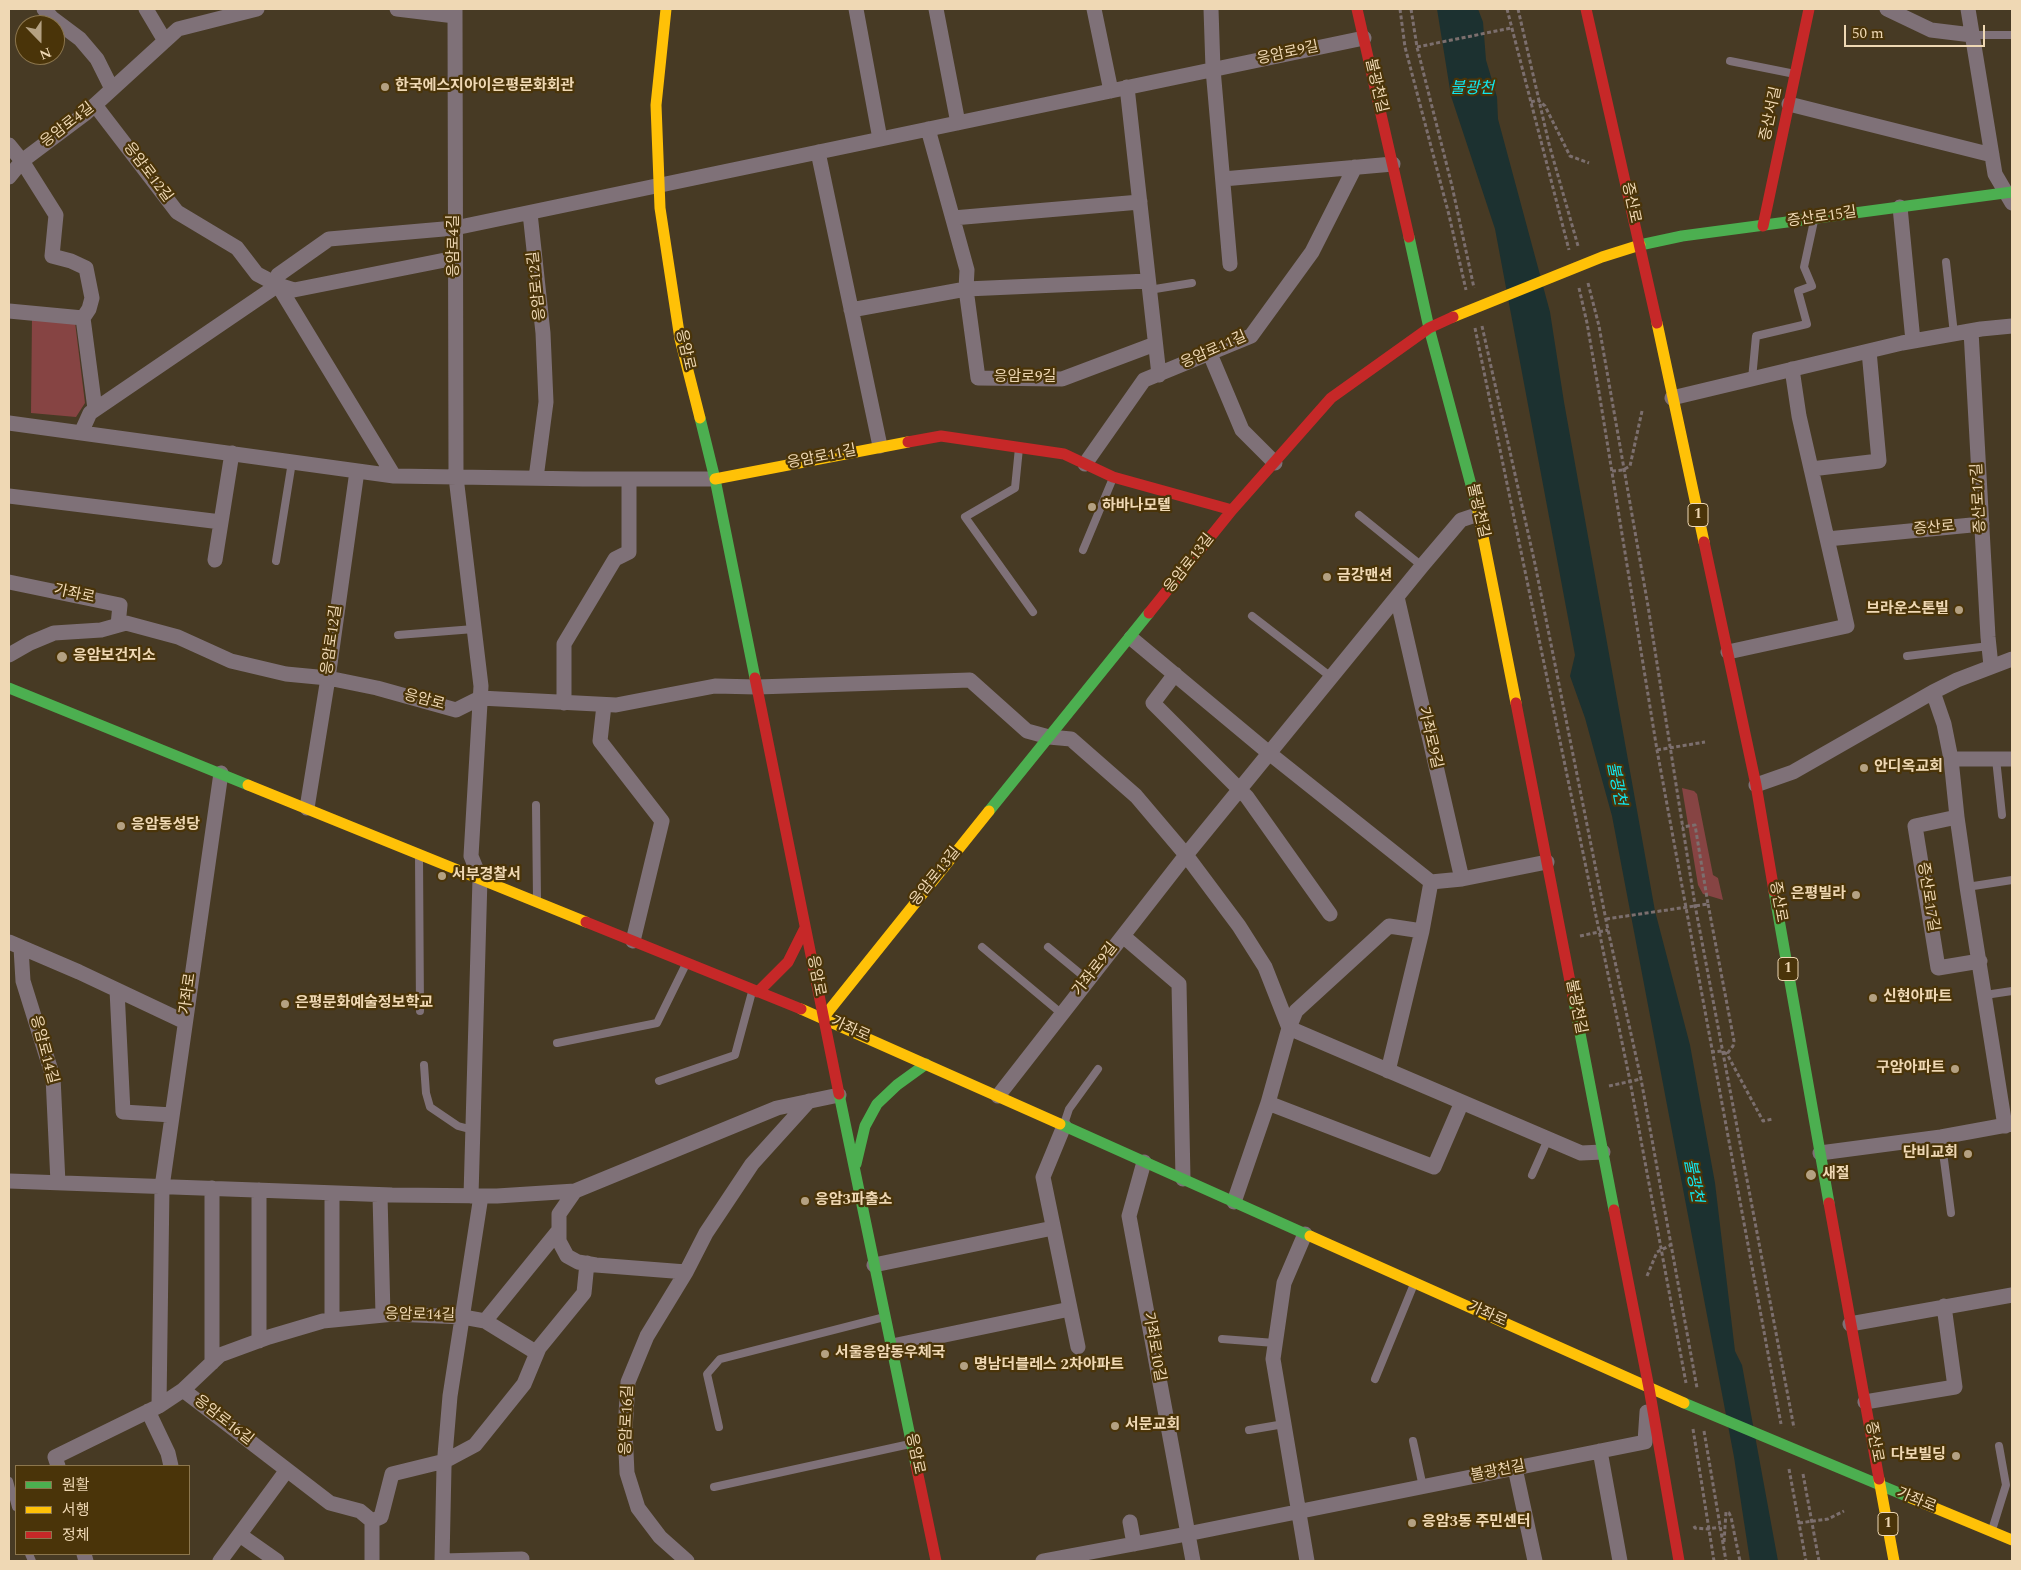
<!DOCTYPE html>
<meta charset="utf-8">
<style>
body{margin:0}
#map{position:relative;width:2021px;height:1570px;overflow:hidden;background:#473a24;font-family:Spectral,"Noto Sans KR",serif}
canvas{display:block}
.frame{position:absolute;inset:0;border:10px solid #efd8b4;pointer-events:none}
.legend{position:absolute;left:15px;top:1465px;width:175px;height:90px;box-sizing:border-box;background:#4a3409;border:1px solid #8c764d;margin:0;padding:6px 9px;list-style:none;font-size:15px;color:#efd8b4}
.legend li{display:flex;align-items:center;gap:10px;height:25px}
.legend b{width:25px;border:1px solid #8c764d}
.north{position:absolute;left:15px;top:15px;width:50px;height:50px;box-sizing:border-box;background:#4a3409;border:1px solid #8c764d;border-radius:50%;rotate:158deg;font-size:14px;font-weight:700;line-height:20px;text-align:center;color:#efd8b4}
.north::after{content:'';display:block;margin:auto;width:18px;height:22px;background:#b4a182;clip-path:polygon(50% 0,100% 100%,50% 72%,0 100%)}
.scale{position:absolute;left:1844px;top:25px;width:141px;height:22px;box-sizing:border-box;border:2px solid #efd8b4;border-top:0;padding-left:6px;font-size:15px;line-height:18px;white-space:nowrap;color:#efd8b4;-webkit-text-stroke:4px #4a3409;paint-order:stroke}
</style>
<div id="map">
<canvas width="2021" height="1570"></canvas>
<div class="frame"></div>
<ul class="legend">
<li><b style="height:6px;background:#4caf50"></b>원활</li>
<li><b style="height:6px;background:#ffc107"></b>서행</li>
<li><b style="height:6px;background:#c62828"></b>정체</li>
</ul>
<div class="north">N</div>
<div class="scale">50 m</div>
</div>
<script>
const g = document.querySelector('canvas').getContext('2d');
g.lineJoin = 'round';
function fillPath(path, color) { g.fillStyle = color; g.fill(path, 'evenodd'); }
const toPath = rows => new Path2D(rows.map(r => 'M' + r).join(''));
function trace(path, color, width, dash) { g.strokeStyle = color; g.lineWidth = width; g.lineCap = dash ? 'butt' : 'round'; g.setLineDash(dash || []); g.stroke(path); }
function write(font, color, halo, rows, align = 'center') {
  g.font = font + ' Spectral,"Noto Sans KR",serif'; g.lineWidth = 4.5; g.setLineDash([]); g.textBaseline = 'middle'; g.strokeStyle = halo; g.fillStyle = color; for (const [text, x, y, turn = 0] of rows) {
    g.save(); g.translate(x, y); g.rotate((+turn || 0) * Math.PI / 180); g.textAlign = isNaN(turn) ? turn : align; if (halo) g.strokeText(text, 0, 0); g.fillText(text, 0, 0); g.restore();
  }
}
fillPath(toPath([
 [32,317,75,322,85,403,76,417,31,413],
 [1682,788,1694,791,1697,794,1713,875,1718,878,1723,900,1703,894,1698,885]
]), '#864443');
fillPath(toPath([
 [1437,9,1478,9,1483,22,1486,60,1497,97,1498,119,1550,312,1564,402,1655,911,1690,1045,1715,1183,1735,1351,1742,1365,1778,1561,1750,1561,1734,1457,1612,816,1585,718,1570,676,1575,655,1495,229,1451,96]
]), '#1c3130');
trace(toPath([
 [1400,9,1405,47,1449,215,1466,290],
 [1411,9,1417,47,1452,186,1474,288],
 [1507,9,1569,250],
 [1518,9,1549,144,1578,246],
 [1417,47,1511,28],
 [1531,102,1538,100,1545,106,1570,156,1589,163],
 [1588,283,1599,326,1648,606,1695,905,1794,1428],
 [1579,288,1587,323,1599,392,1657,750,1781,1424],
 [1482,326,1535,564,1608,930,1641,1079,1697,1388],
 [1475,328,1630,1081,1686,1383],
 [1612,471,1623,470,1630,466,1642,411],
 [1657,750,1705,742],
 [1708,904,1734,1041,1733,1046,1727,1054],
 [1606,919,1708,904,1695,825,1682,827],
 [1580,936,1608,930],
 [1711,1052,1722,1051,1727,1054,1763,1121,1773,1119],
 [1609,1086,1641,1079],
 [1647,1276,1657,1252,1671,1245],
 [1693,1429,1714,1561],
 [1704,1431,1726,1561],
 [1789,1469,1806,1561],
 [1803,1474,1819,1561],
 [1799,1523,1828,1519,1844,1511],
 [1694,1526,1695,1528,1708,1529,1720,1527],
 [1724,1542,1726,1512,1729,1513,1731,1517,1740,1561]
]), '#7c6f6e', 3, [4, 2.5]);
trace(toPath([
 [1972,35,2012,35],
 [1730,61,1795,74],
 [1946,262,1954,334],
 [1149,290,1192,283],
 [1752,379,1756,336,1807,324,1798,291,1812,286,1804,267,1814,221],
 [1019,448,1015,488,965,517,1033,612],
 [1359,515,1422,566],
 [1083,550,1113,478],
 [276,561,292,462],
 [1252,616,1331,677],
 [398,635,474,629],
 [1907,656,1989,646],
 [1996,759,2002,815],
 [536,805,537,900],
 [419,856,420,1011],
 [1967,887,2012,880],
 [982,947,1062,1014],
 [1048,947,1088,980],
 [1985,995,2012,991],
 [557,1043,657,1023,686,964],
 [424,1065,426,1093,430,1107,458,1126,473,1130],
 [659,1081,735,1055,752,992],
 [1064,1124,1069,1109,1098,1069],
 [1941,1137,1951,1213],
 [1532,1175,1548,1139],
 [1222,1339,1275,1343],
 [1375,1379,1414,1284],
 [719,1427,707,1374,720,1359,884,1317],
 [1249,1430,1284,1424],
 [1413,1441,1423,1487],
 [9,1481,16,1507],
 [714,1487,910,1444],
 [1992,1530,2006,1485,1999,1446],
 [29,1554,32,1561]
]), '#7f7178', 8);
trace(toPath([
 [44,9,52,18,80,39,97,59,112,89],
 [146,9,165,41],
 [397,9,455,16],
 [455,9,456,477,481,686,471,856,480,878,471,1196],
 [856,9,880,139],
 [936,9,958,123],
 [1094,9,1111,91],
 [1211,9,1213,69,1230,264],
 [1887,9,1931,30,1972,35],
 [1968,9,1995,174,2012,203],
 [1127,87,1159,375],
 [1789,104,1992,155],
 [95,105,177,212,237,248,257,274,278,285,394,476],
 [928,129,967,270,966,289,978,378,1062,379,1155,344],
 [9,145,22,161,56,215,52,256,71,261,86,268,92,298,89,309,83,318,95,409],
 [818,152,880,446],
 [9,177,22,161,86,113,178,29,257,9],
 [1223,179,1393,164],
 [1900,207,1913,341],
 [530,213,543,333,546,402,536,478],
 [953,218,1140,202],
 [278,285,278,275,329,239,455,228,1364,38],
 [278,285,294,290,455,258],
 [851,310,966,289,1148,281],
 [9,311,83,318],
 [1971,331,1988,637,1991,666],
 [1210,354,1242,430,1275,463],
 [1672,398,1902,343,1981,329,2012,326],
 [9,423,394,476,583,479,715,479],
 [81,433,90,413,278,285],
 [1085,464,1144,380,1251,336,1312,252,1355,167],
 [1811,469,1879,461,1869,351],
 [9,496,221,522],
 [1827,539,1982,524],
 [215,560,232,453],
 [9,582,120,605,118,625],
 [1397,597,1462,879],
 [1131,638,1269,753,1431,882],
 [1728,652,1847,626,1799,416,1792,369],
 [9,655,30,643,54,633,101,630,126,623,178,637,231,661,286,674,328,678,377,688,456,710,480,698,616,705,715,686,757,687,970,680,1027,731,1049,737,1071,739,1136,796,1186,855,1239,926,1265,967,1289,1028],
 [1175,674,1153,703,1247,797,1330,914],
 [1933,692,1944,724,1951,759,1957,817,1967,887,2005,1126],
 [564,703,564,644,615,559,629,552,629,479],
 [604,705,600,741,662,821,633,941],
 [1951,759,2012,759],
 [1756,785,1793,772,1933,692,1957,680,2012,659],
 [307,808,328,678,357,471],
 [1957,817,1915,826,1938,968,1980,961],
 [1431,882,1462,879,1547,862],
 [1123,936,1179,984,1183,1179],
 [9,942,79,972,185,1022],
 [21,948,23,981,53,1077,58,1183],
 [117,990,123,1112,172,1115],
 [1289,1028,1581,1153,1603,1152],
 [1388,1071,1422,931,1431,882],
 [998,1096,1186,855,1422,566,1461,520,1479,514],
 [1268,1103,1434,1167,1462,1102],
 [1064,1126,1043,1177,1078,1347],
 [1820,1153,1941,1137,2012,1124],
 [1144,1162,1129,1216,1193,1561],
 [9,1181,392,1195,497,1196,575,1191,777,1108,839,1095],
 [259,1190,259,1341],
 [575,1191,559,1214,559,1241,567,1256,578,1262,596,1265,686,1272],
 [332,1193,332,1320],
 [380,1195,383,1315],
 [1234,1202,1268,1103,1289,1028,1296,1011,1389,926,1422,931],
 [1305,1234,1284,1283,1273,1359,1307,1561],
 [874,1265,1053,1228],
 [485,1321,559,1230],
 [1850,1324,2012,1295],
 [892,1346,1070,1309],
 [212,1363,212,1188],
 [183,1390,330,1503,360,1511,372,1521],
 [1865,1402,1955,1387,1944,1306],
 [159,1406,162,1187,221,773],
 [148,1411,168,1453,171,1466],
 [1600,1451,1620,1561],
 [58,1466,55,1457,159,1406,183,1390,220,1355,269,1337,323,1321,394,1314,463,1317,485,1321,537,1353],
 [1515,1468,1535,1561],
 [372,1521,381,1517,392,1474,445,1461,475,1445,524,1384,539,1348,584,1293,587,1263],
 [1130,1522,1134,1544],
 [240,1535,277,1561],
 [84,1554,86,1561],
 [220,1561,287,1470],
 [372,1561,372,1521],
 [442,1561,444,1467,450,1396,481,1196],
 [442,1561,522,1559],
 [687,1561,660,1537,638,1508,627,1473,625,1430,628,1382,647,1336,686,1272,706,1233,752,1164,809,1101],
 [1043,1561,1187,1534,1645,1442,1647,1412]
]), '#7f7178', 15);
trace(toPath([
 [1409,237,1429,328,1478,511],
 [1640,245,1682,236,2012,192],
 [700,418,715,479,755,678],
 [9,688,248,785],
 [989,811,1149,613],
 [1774,891,1829,1203],
 [1574,1002,1614,1210],
 [839,1094,916,1465],
 [1060,1124,1310,1236],
 [856,1164,865,1126,877,1104,897,1085,926,1064],
 [1684,1403,1911,1498]
]), '#4caf50', 11);
trace(toPath([
 [666,9,656,105,660,208,680,339,700,418],
 [1453,317,1602,257,1640,245],
 [1657,323,1704,542],
 [715,479,908,442],
 [1478,511,1516,703],
 [248,785,586,922],
 [801,1009,1060,1124],
 [823,1018,989,811],
 [1310,1236,1684,1403],
 [1879,1479,1894,1561],
 [1911,1498,2012,1540]
]), '#ffc107', 11);
trace(toPath([
 [1357,9,1409,237],
 [1586,9,1657,323],
 [1763,226,1809,9],
 [908,442,941,436,1064,454,1113,477,1232,510],
 [1704,542,1756,785,1774,891],
 [1149,613,1232,510,1331,398,1429,328,1453,317],
 [755,678,839,1094],
 [1516,703,1574,1002],
 [586,922,801,1009],
 [758,992,788,962,805,928],
 [1829,1203,1879,1479],
 [1614,1210,1649,1388,1679,1561],
 [916,1465,936,1561]
]), '#c62828', 11);
for (const [x, y, r, color] of [
 [385,87,5,"#b4a182"],
 [1092,507,5,"#b4a182"],
 [1327,577,5,"#b4a182"],
 [1959,610,5,"#b4a182"],
 [62,657,6,"#b4a182"],
 [1864,768,5,"#b4a182"],
 [121,826,5,"#b4a182"],
 [442,876,5,"#b4a182"],
 [1856,895,5,"#b4a182"],
 [1873,998,5,"#b4a182"],
 [285,1004,5,"#b4a182"],
 [1955,1069,5,"#b4a182"],
 [1968,1154,5,"#b4a182"],
 [1811,1175,6,"#b4a182"],
 [805,1201,5,"#b4a182"],
 [825,1354,5,"#b4a182"],
 [964,1366,5,"#b4a182"],
 [1115,1426,5,"#b4a182"],
 [1956,1456,5,"#b4a182"],
 [1412,1523,5,"#b4a182"]
]) { const dot = new Path2D(); dot.arc(x, y, r, 0, 2 * Math.PI); g.fillStyle = color; g.fill(dot); trace(dot, '#4a3409', 2); }
for (const [x, y, w] of [
 [1698,515,20],
 [1788,969,20],
 [1888,1524,20]
]) { const box = new Path2D(); box.roundRect(x - w / 2, y - 11.5, w, 23, 4); g.fillStyle = '#4a3409'; g.fill(box); trace(box, '#efd8b4', 1); }
write('bold 14px', '#efd8b4', null, [
 ["1",1698,515],
 ["1",1788,969],
 ["1",1888,1524]
]);
write('15px', '#efd8b4', '#4a3409', [
 ["응암로9길",1288,54,-12],
 ["불광천길",1375,86,77],
 ["증산서길",1772,114,-78],
 ["응암로4길",68,126,-38],
 ["응암로12길",147,173,53],
 ["증산로",1630,203,78],
 ["증산로15길",1822,218,-8],
 ["응암로4길",455,246,-90],
 ["응암로12길",538,286,-96],
 ["응암로",684,350,77],
 ["응암로11길",1214,351,-24],
 ["응암로9길",1025,378],
 ["응암로11길",822,458,-11],
 ["증산로17길",1980,498,-93],
 ["불광천길",1477,511,77],
 ["증산로",1934,529,-5],
 ["응암로13길",1190,564,-52],
 ["가좌로",74,595,12],
 ["응암로12길",333,640,-82],
 ["응암로",424,701,15],
 ["가좌로9길",1429,738,77],
 ["응암로13길",936,877,-51],
 ["증산로17길",1927,897,81],
 ["증산로",1777,902,80],
 ["가좌로9길",1096,970,-52],
 ["응암로",815,976,79],
 ["가좌로",189,994,-82],
 ["불광천길",1575,1007,79],
 ["가좌로",850,1030,24],
 ["응암로14길",43,1050,75],
 ["가좌로",1487,1315,24],
 ["응암로14길",420,1316,1],
 ["가좌로10길",1153,1347,80],
 ["응암로16길",628,1420,-88],
 ["응암로16길",223,1421,38],
 ["증산로",1873,1442,79],
 ["응암로",914,1454,78],
 ["불광천길",1498,1472,-11],
 ["가좌로",1916,1501,22]
]);
write('bold 15px', '#efd8b4', '#4a3409', [
 ["한국에스지아이은평문화회관",395,87],
 ["하바나모텔",1102,507],
 ["금강맨션",1337,577],
 ["브라운스톤빌",1949,610,"right"],
 ["응암보건지소",73,657],
 ["안디옥교회",1874,768],
 ["응암동성당",131,826],
 ["서부경찰서",452,876],
 ["은평빌라",1846,895,"right"],
 ["신현아파트",1883,998],
 ["은평문화예술정보학교",295,1004],
 ["구암아파트",1945,1069,"right"],
 ["단비교회",1958,1154,"right"],
 ["새절",1822,1175],
 ["응암3파출소",815,1201],
 ["서울응암동우체국",835,1354],
 ["명남더블레스 2차아파트",974,1366],
 ["서문교회",1125,1426],
 ["다보빌딩",1946,1456,"right"],
 ["응암3동 주민센터",1422,1523]
], 'left');
write('italic 16px', '#11e7ee', '#4a3409', [
 ["불광천",1472,90],
 ["불광천",1615,784,79],
 ["불광천",1692,1181,79]
]);
</script>
